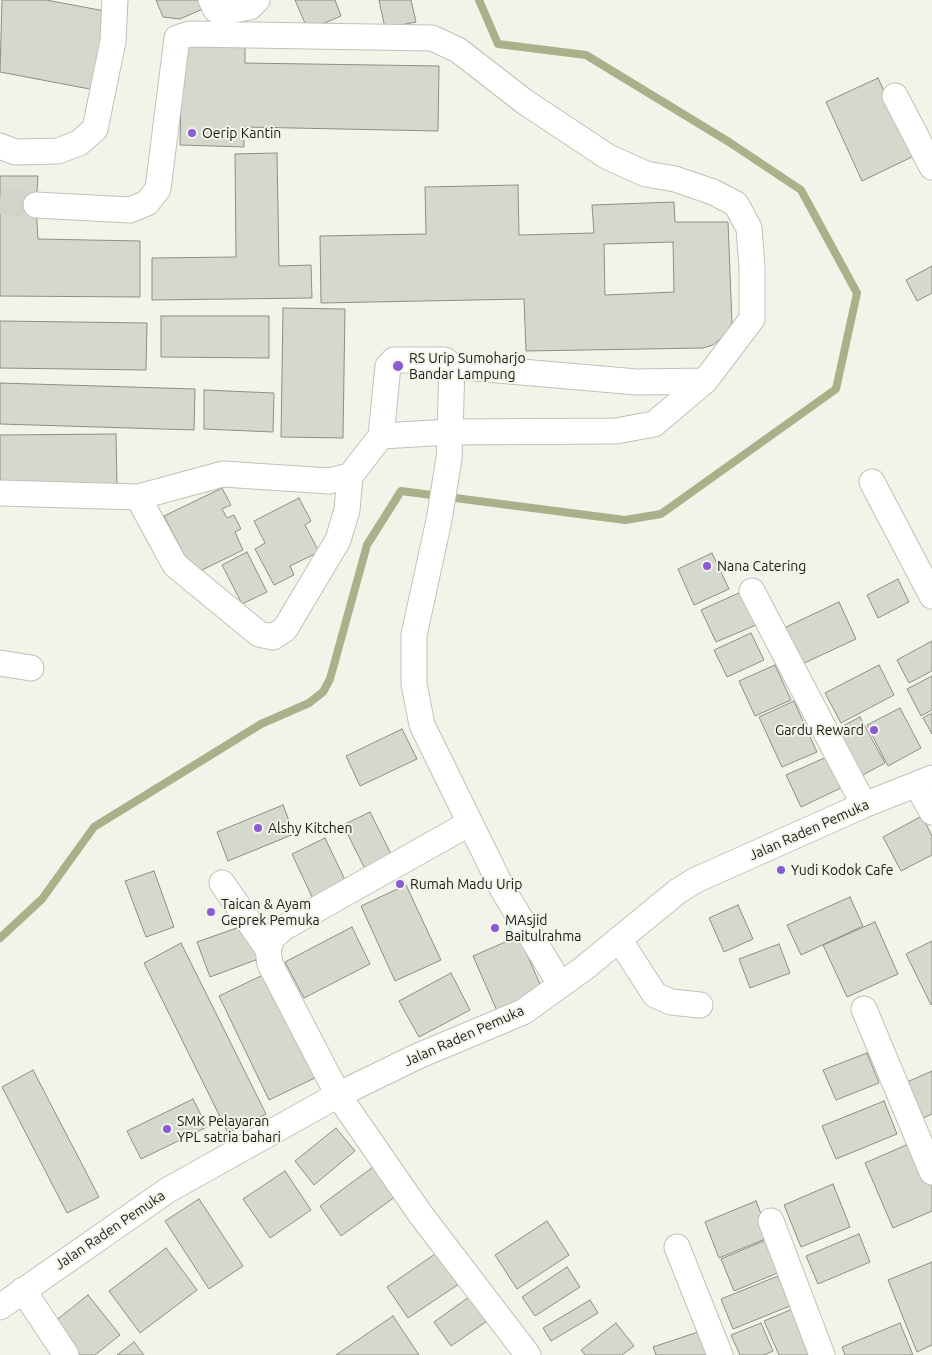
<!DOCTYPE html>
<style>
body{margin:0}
canvas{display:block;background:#f2f4e9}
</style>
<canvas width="932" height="1355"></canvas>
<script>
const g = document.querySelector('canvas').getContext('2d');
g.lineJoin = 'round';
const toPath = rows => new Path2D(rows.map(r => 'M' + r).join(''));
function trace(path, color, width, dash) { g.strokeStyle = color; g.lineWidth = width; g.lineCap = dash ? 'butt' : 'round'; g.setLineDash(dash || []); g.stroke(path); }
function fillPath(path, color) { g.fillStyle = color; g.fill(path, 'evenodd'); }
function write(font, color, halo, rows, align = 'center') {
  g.font = font + ' Ubuntu,sans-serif'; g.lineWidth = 4; g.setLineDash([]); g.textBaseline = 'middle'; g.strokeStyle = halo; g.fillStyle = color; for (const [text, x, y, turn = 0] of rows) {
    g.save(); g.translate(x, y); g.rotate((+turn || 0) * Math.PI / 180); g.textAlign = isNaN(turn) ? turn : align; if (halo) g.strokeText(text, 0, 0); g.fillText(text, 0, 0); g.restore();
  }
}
trace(toPath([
 [0,938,42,899,94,827,261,724,309,703,323,692,330,679,367,545,401,491,625,520,661,514,836,389,857,293,801,190,729,142,586,55,498,44,479,0]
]), '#a8b189', 8);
const building = toPath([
 [2,0,46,0,110,12,95,90,0,72,2,0],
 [156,0,202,0,205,8,180,19,163,17,156,0],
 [295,0,335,0,341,16,308,30,295,0],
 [379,0,411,0,416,22,385,28,379,0],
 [182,41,245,43,245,63,439,66,438,131,244,127,244,147,180,145,182,41],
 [878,78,914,156,862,181,826,102,878,78],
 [277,153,279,266,311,265,312,298,152,300,152,258,236,257,235,154,277,153],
 [0,176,38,176,36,205,38,239,140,241,140,297,0,296,0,176],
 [518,185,519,235,594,233,592,205,674,202,675,222,728,222,732,324,728,332,713,345,703,348,526,351,524,299,321,303,320,236,426,234,425,187,518,185],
 [673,242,674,292,605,295,604,244,673,242],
 [932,266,932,293,917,301,906,280,932,266],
 [283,308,345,309,343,438,281,437,283,308],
 [161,316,269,316,269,358,161,357,161,316],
 [0,321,147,323,146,370,0,368,0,321],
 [0,383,195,389,194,430,0,424,0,383],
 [204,390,274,393,273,432,204,429,204,390],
 [116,434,117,485,0,501,0,435,116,434],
 [222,488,231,505,222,509,227,518,234,515,241,529,235,532,243,550,194,574,164,516,222,488],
 [299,498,311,521,305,525,319,552,290,566,294,575,274,585,255,549,265,543,254,521,299,498],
 [247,552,267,592,242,604,222,565,247,552],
 [712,553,729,589,694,605,678,569,712,553],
 [898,579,909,602,878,618,867,595,898,579],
 [741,592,756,625,716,642,701,610,741,592],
 [839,602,856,639,800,665,784,628,839,602],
 [751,633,764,660,727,677,714,650,751,633],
 [932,641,932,671,909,683,897,660,932,641],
 [775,665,791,700,755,716,739,681,775,665],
 [879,665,894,695,841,723,825,693,879,665],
 [932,676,932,710,921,716,907,689,932,676],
 [794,701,817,752,782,767,759,717,794,701],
 [900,708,921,748,888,766,867,725,900,708],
 [932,713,932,734,923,718,932,713],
 [860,717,885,763,859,777,835,730,860,717],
 [402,729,417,759,360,786,346,756,402,729],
 [831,755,845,786,801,807,786,775,831,755],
 [283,805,294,834,228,861,217,832,283,805],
 [370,812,392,856,365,869,343,825,370,812],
 [922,816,932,836,932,855,901,871,883,837,922,816],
 [325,838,347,884,313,899,292,854,325,838],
 [154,871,174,927,146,937,125,881,154,871],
 [406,885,441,960,395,981,361,906,406,885],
 [850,897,863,926,801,955,787,925,850,897],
 [738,905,753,939,724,952,709,918,738,905],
 [875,922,898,974,847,997,823,945,875,922],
 [248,924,261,958,210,977,197,942,248,924],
 [352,927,370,964,304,998,285,962,352,927],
 [519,936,543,991,497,1011,473,956,519,936],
 [932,941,932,1004,931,1005,906,954,932,941],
 [181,943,266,1114,228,1133,144,963,181,943],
 [779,944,790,973,750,988,739,959,779,944],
 [267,973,317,1077,269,1100,219,996,267,973],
 [451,973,470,1010,419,1037,399,1001,451,973],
 [867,1053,879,1083,836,1100,823,1070,867,1053],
 [33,1070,99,1197,67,1213,2,1087,33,1070],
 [932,1071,932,1114,923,1118,907,1082,932,1071],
 [193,1099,207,1127,141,1159,127,1131,193,1099],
 [884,1101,897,1134,836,1159,822,1126,884,1101],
 [336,1128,355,1151,314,1185,295,1161,336,1128],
 [913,1142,932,1184,932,1211,893,1228,865,1163,913,1142],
 [377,1164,399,1194,341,1236,320,1206,377,1164],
 [285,1171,311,1210,270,1238,243,1199,285,1171],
 [833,1184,850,1227,801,1247,784,1205,833,1184],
 [199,1199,243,1266,209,1289,165,1221,199,1199],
 [756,1201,770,1237,719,1258,705,1222,756,1201],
 [547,1221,569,1255,517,1289,495,1255,547,1221],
 [859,1234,870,1262,818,1284,806,1256,859,1234],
 [766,1240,780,1272,734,1291,721,1259,766,1240],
 [166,1248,197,1290,140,1333,109,1291,166,1248],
 [438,1252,459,1284,408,1318,387,1287,438,1252],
 [932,1262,932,1345,917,1352,888,1280,932,1262],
 [567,1267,580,1287,535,1316,522,1297,567,1267],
 [778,1276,790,1306,733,1329,721,1299,778,1276],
 [476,1292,493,1317,451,1346,434,1322,476,1292],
 [88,1295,120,1335,95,1355,80,1355,54,1322,88,1295],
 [590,1300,598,1313,551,1341,543,1328,590,1300],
 [797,1307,817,1355,779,1355,764,1321,797,1307],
 [393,1316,419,1355,336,1355,393,1316],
 [616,1323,634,1346,622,1355,585,1355,581,1350,616,1323],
 [761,1323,773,1351,764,1355,740,1355,731,1335,761,1323],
 [900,1323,913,1355,845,1355,842,1347,900,1323],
 [707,1329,715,1355,656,1355,653,1347,707,1329],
 [134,1342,144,1355,117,1355,134,1342]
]);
fillPath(building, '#d5d8cd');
trace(building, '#8d8f85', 1);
trace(toPath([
 [0,201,36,205]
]), '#d2d3ca', 25, [25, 12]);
const minor = toPath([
 [211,0,216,10,223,12,250,7,257,0],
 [895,96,932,167],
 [0,146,15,152,58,151,79,143,95,129,113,41,115,0],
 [36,205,130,210,147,203,158,189,177,38,189,34,432,38,458,50,525,102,608,157,646,174,675,179,713,192,736,204,749,228,752,268,752,319,705,381,654,424,616,431,450,432,452,366,445,360,394,360,388,366,381,436],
 [452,366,637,382,705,381],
 [350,476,347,510,338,540,285,629,273,637,259,634,175,565,138,497,223,474,329,481,350,476,381,436,450,432,449,459,439,520,414,635,414,684,422,725,503,890,560,984],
 [872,482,932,596],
 [0,493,138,497],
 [752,591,864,805],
 [0,663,31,668],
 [917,785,932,812],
 [470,823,285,927,273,937,268,949,270,964,338,1095,421,1215,528,1355],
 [222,883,268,949],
 [619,939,655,995,671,1002,700,1005],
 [864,1009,932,1172],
 [771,1221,822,1355],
 [677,1247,720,1355],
 [23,1290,66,1355],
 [0,1307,168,1190,338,1095,418,1056,523,1012,583,969,678,891,696,880,864,805,932,778]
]);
trace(minor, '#c0c2b8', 27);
trace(minor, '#fff', 25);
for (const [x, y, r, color] of [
 [192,133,5,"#895bd4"],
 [398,366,6,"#895bd4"],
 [707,566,5,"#895bd4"],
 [874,730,5,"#895bd4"],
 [258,828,5,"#895bd4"],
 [781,870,5,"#895bd4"],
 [400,884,5,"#895bd4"],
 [211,912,5,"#895bd4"],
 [495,928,5,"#895bd4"],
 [167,1129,5,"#895bd4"]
]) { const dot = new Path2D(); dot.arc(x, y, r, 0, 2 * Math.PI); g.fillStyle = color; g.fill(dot); trace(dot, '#f2f4e9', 2); }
write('14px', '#1a1b17', '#f2f4e9', [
 ["Oerip Kantin",202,133],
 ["RS Urip Sumoharjo",409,358],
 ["Bandar Lampung",409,374],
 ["Nana Catering",717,566],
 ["Gardu Reward",864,730,"right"],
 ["Alshy Kitchen",268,828],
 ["Yudi Kodok Cafe",791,870],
 ["Rumah Madu Urip",410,884],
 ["Taican & Ayam",221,904],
 ["Geprek Pemuka",221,920],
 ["MAsjid",505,920],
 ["Baitulrahma",505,936],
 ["SMK Pelayaran",177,1121],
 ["YPL satria bahari",177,1137]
], 'left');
write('14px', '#1a1b17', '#f2f4e9', [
 ["Jalan Raden Pemuka",809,830,-24],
 ["Jalan Raden Pemuka",464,1036,-24],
 ["Jalan Raden Pemuka",110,1230,-34]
]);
</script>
